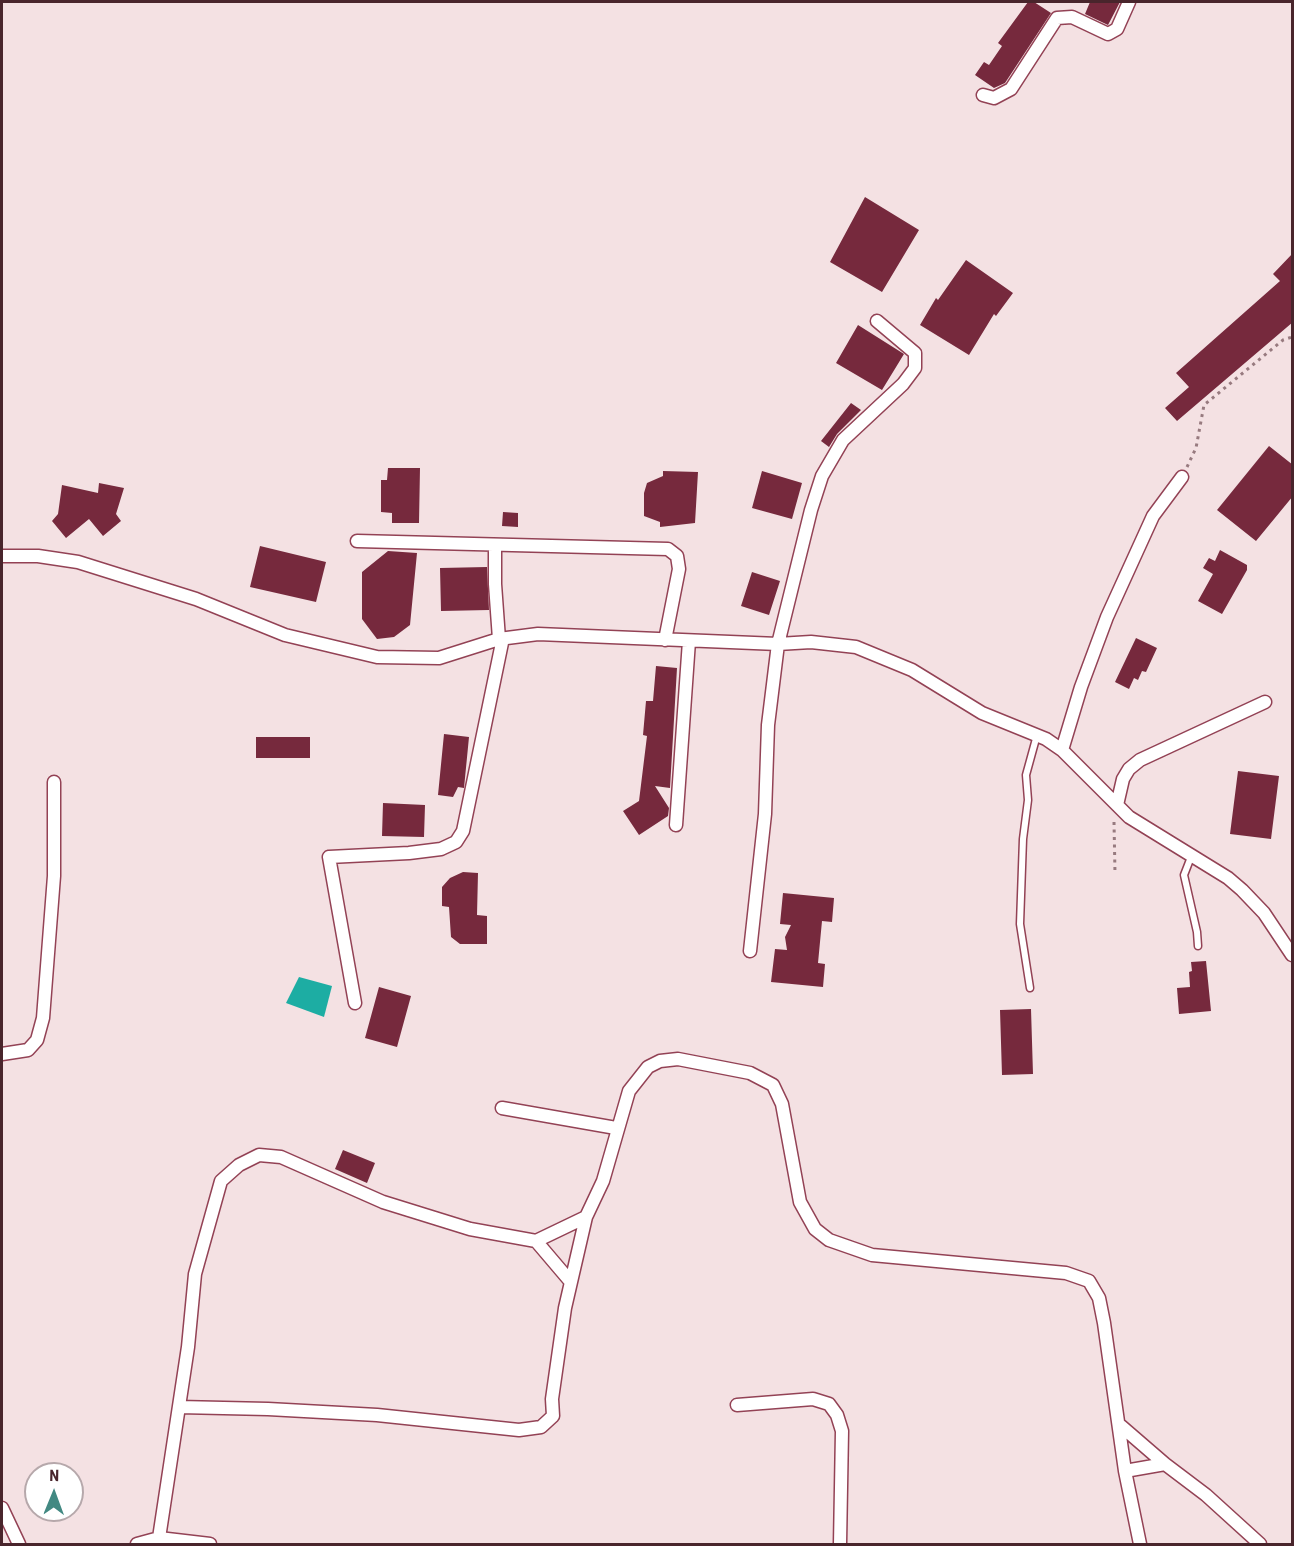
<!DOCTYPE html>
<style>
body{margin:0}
#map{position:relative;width:1294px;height:1546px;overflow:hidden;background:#f4e1e3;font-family:"Roboto Condensed",sans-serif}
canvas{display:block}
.frame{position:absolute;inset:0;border:3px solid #49252c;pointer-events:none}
.north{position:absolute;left:24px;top:1462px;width:60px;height:60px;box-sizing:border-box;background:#fff;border:2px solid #b6a8ab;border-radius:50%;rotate:1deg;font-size:16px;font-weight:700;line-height:24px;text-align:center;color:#49252c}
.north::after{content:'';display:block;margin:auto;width:21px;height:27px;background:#428982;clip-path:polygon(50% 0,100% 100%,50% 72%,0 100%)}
</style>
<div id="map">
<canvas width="1294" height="1546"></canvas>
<div class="frame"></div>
<div class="north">N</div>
</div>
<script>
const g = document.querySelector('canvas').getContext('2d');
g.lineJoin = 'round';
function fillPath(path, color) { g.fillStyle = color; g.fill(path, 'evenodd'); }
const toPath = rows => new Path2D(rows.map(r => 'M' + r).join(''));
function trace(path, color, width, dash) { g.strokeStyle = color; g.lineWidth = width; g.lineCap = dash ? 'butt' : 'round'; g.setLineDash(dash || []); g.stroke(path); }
fillPath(toPath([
 [299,977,332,986,324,1017,286,1003]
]), '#1dada3');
fillPath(toPath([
 [1028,2,1034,2,1051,13,1005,83,994,88,975,75,984,62,989,65,1002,46,998,43],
 [1090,2,1120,2,1108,25,1085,14],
 [865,197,919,230,882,292,830,262],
 [1293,253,1293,322,1177,421,1165,408,1189,387,1176,373,1280,281,1273,274],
 [966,260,1013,293,996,316,994,314,969,355,920,325,936,298,938,300],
 [858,325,904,354,882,390,836,363],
 [851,403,861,410,837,434,829,447,821,441],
 [1269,446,1293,465,1293,496,1256,541,1217,510],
 [388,468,420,468,419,523,392,523,392,513,381,512,381,480,387,480],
 [663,471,698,472,695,523,660,527,660,522,644,516,644,493,647,483,663,476],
 [762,471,802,483,792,519,752,508],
 [99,483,124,488,116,514,121,521,103,536,89,519,66,538,52,521,58,514,62,485,98,493],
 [503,512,518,513,518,527,502,526],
 [260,546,326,562,316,602,250,587],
 [1220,550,1247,565,1247,570,1222,614,1198,601,1213,574,1203,568,1209,558,1215,561],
 [388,551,417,553,410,625,394,637,377,639,362,619,362,572],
 [487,567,489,610,441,611,440,568],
 [752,572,780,581,769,615,741,606],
 [1136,638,1157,648,1146,672,1142,671,1138,680,1134,678,1129,689,1115,682],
 [656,666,677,668,670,788,655,786,669,808,668,816,639,835,623,811,639,801,647,736,643,735,646,701,653,701],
 [444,734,469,737,464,788,458,787,453,797,438,795],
 [256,737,310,737,310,758,256,758],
 [1238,771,1279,776,1271,839,1230,834],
 [383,803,425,805,424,837,382,836],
 [463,872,478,873,477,915,487,916,487,944,460,944,451,937,449,907,442,906,442,887,450,878],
 [783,893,834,898,832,922,822,921,818,963,825,964,823,987,771,982,775,949,787,950,785,937,791,925,780,924],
 [1206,961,1211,1011,1179,1014,1177,988,1190,987,1189,972,1192,971,1191,962],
 [379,987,411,996,397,1047,365,1038],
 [1031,1009,1033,1074,1002,1075,1000,1010],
 [343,1150,375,1163,367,1183,335,1169]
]), '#76293d');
const service = toPath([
 [1191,857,1184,875,1197,932,1198,946],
 [1030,988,1020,924,1023,839,1028,800,1026,775,1037,735]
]);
const minor = toPath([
 [983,95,994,98,1011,89,1057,18,1072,17,1108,34,1117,29,1129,2],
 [357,541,668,549,677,556,679,569,665,640],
 [495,545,495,584,499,639],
 [2,556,38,556,78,562,196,599,285,635,377,657,439,658,499,639,538,634,778,644,811,642,856,647,912,670,982,713,1046,739,1062,750,1129,817,1228,878,1242,890,1264,913,1292,955],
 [1062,750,1081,687,1107,617,1153,516,1182,477],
 [1117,805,1123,779,1129,769,1140,760,1265,702],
 [676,825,689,641],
 [750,951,765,814,768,725,778,644,811,510,822,476,843,440,903,384,915,368,915,353,877,321],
 [355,1003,329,857,409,853,441,849,456,842,463,831,503,638],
 [2,1054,28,1050,37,1040,43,1018,54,876,54,782],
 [502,1108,616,1128],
 [536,1241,570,1281],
 [737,1405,813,1399,829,1404,837,1415,842,1431,840,1544],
 [179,1407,268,1409,377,1415,519,1430,541,1427,553,1416,552,1399,565,1308,586,1217,603,1181,629,1091,648,1067,660,1061,678,1059,750,1073,773,1085,782,1104,800,1202,815,1229,829,1240,872,1255,1066,1273,1089,1281,1099,1298,1104,1323,1125,1471,1140,1544],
 [1121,1426,1165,1464,1206,1495,1260,1544],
 [1125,1471,1165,1464],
 [2,1508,19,1544],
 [159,1538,188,1347,195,1274,221,1181,239,1165,259,1155,281,1157,383,1202,470,1229,536,1241,586,1217],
 [137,1544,159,1538,210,1544]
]);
trace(service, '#934255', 9);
trace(minor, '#934255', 15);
trace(toPath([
 [1187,467,1196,448,1204,405,1283,340,1292,337],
 [1114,822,1115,873]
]), '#977a7f', 3, [3, 4.5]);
trace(service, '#fff', 6);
trace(minor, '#fff', 12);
</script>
